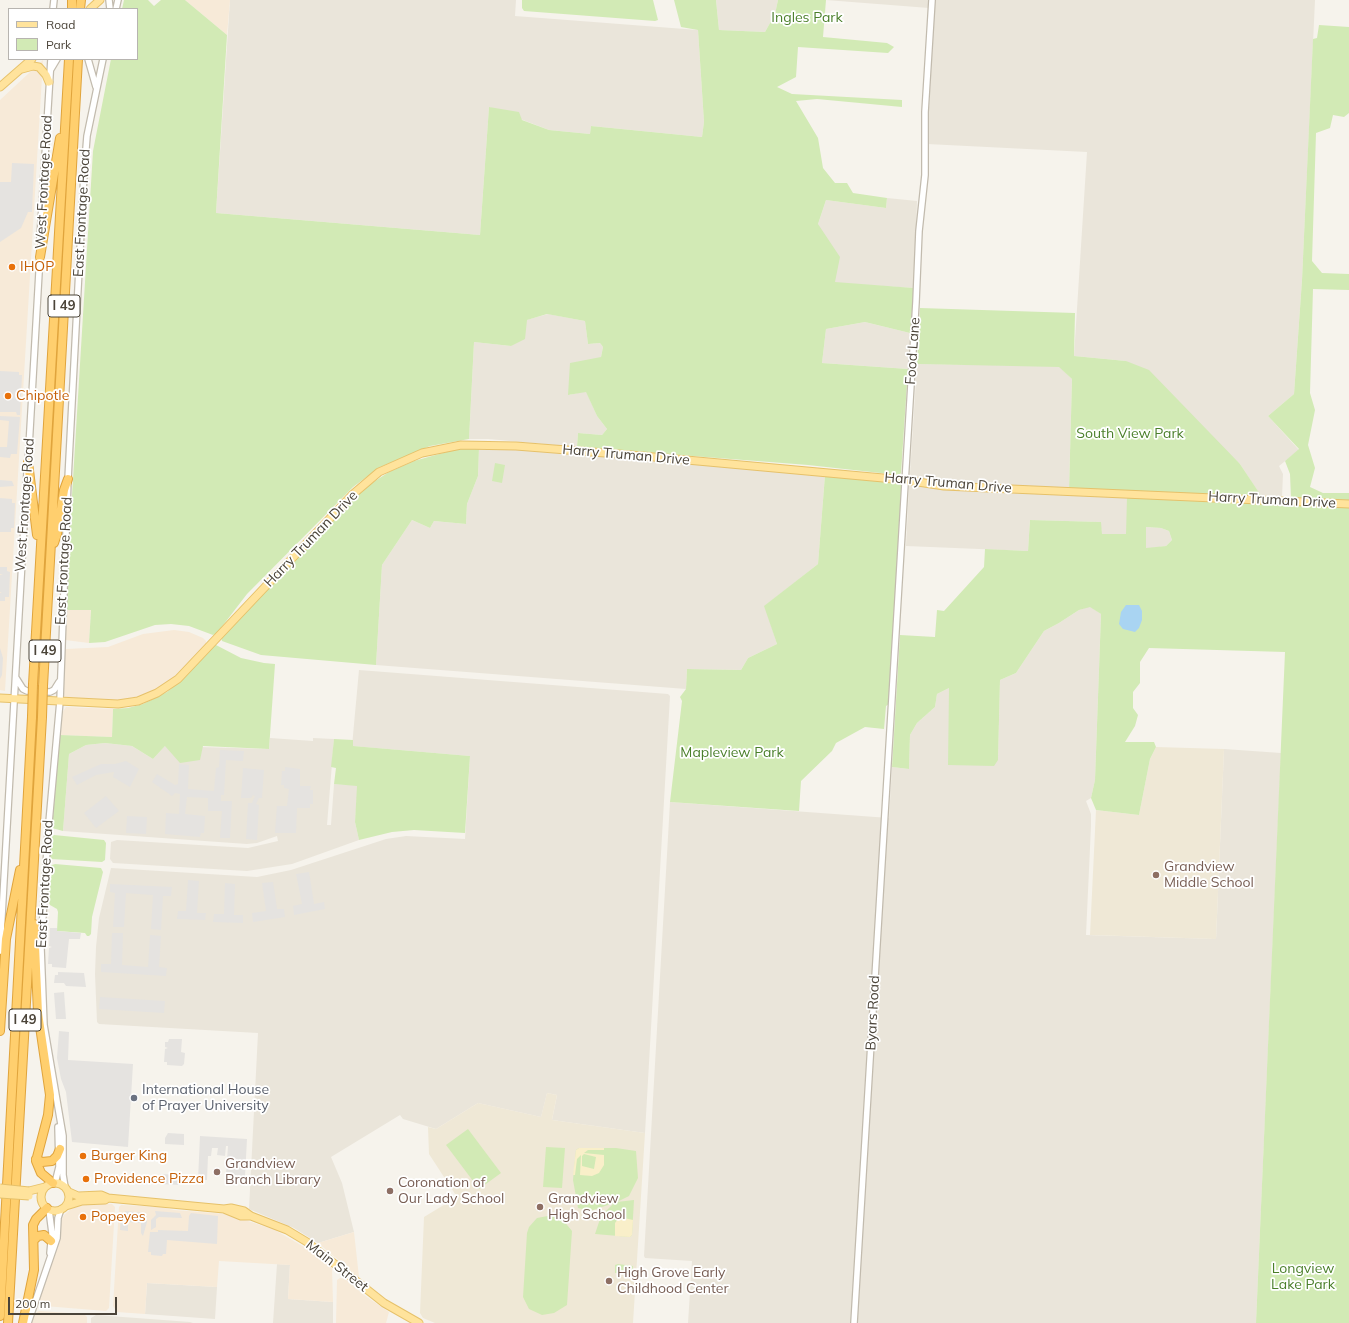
<!DOCTYPE html>
<style>
body{margin:0}
#map{position:relative;width:1349px;height:1323px;overflow:hidden;background:#f6f3ec;font-family:Mulish,sans-serif}
canvas{display:block}
.legend{position:absolute;left:8px;top:8px;width:130px;height:52px;box-sizing:border-box;background:#fff;border:1px solid #b7b4b0;margin:0;padding:5px 7px;list-style:none;font-size:12px;color:#4b4439}
.legend li{display:flex;align-items:center;gap:8px;height:20px}
.legend b{width:20px;border:1px solid #b7b4b0}
.scale{position:absolute;left:8px;top:1297px;width:109px;height:18px;box-sizing:border-box;border:2px solid #4b4439;border-top:0;padding-left:5px;font-size:12px;line-height:14px;white-space:nowrap;color:#4b4439;-webkit-text-stroke:3px #fff;paint-order:stroke}
</style>
<div id="map">
<canvas width="1349" height="1323"></canvas>
<ul class="legend">
<li><b style="height:5px;background:#ffe39c"></b>Road</li>
<li><b style="height:11px;background:#d2eab5"></b>Park</li>
</ul>
<div class="scale">200 m</div>
</div>
<script>
const g = document.querySelector('canvas').getContext('2d');
g.lineJoin = 'round';
function fillPath(path, color) { g.fillStyle = color; g.fill(path, 'evenodd'); }
const toPath = rows => new Path2D(rows.map(r => 'M' + r).join(''));
function trace(path, color, width, dash) { g.strokeStyle = color; g.lineWidth = width; g.lineCap = dash ? 'butt' : 'round'; g.setLineDash(dash || []); g.stroke(path); }
function write(font, color, halo, rows, align = 'center') {
  g.font = font + ' Mulish,sans-serif'; g.lineWidth = 3.5; g.setLineDash([]); g.textBaseline = 'middle'; g.strokeStyle = halo; g.fillStyle = color; for (const [text, x, y, turn = 0] of rows) {
    g.save(); g.translate(x, y); g.rotate((+turn || 0) * Math.PI / 180); g.textAlign = isNaN(turn) ? turn : align; if (halo) g.strokeText(text, 0, 0); g.fillText(text, 0, 0); g.restore();
  }
}
fillPath(toPath([
 [230,0,516,0,515,16,698,30,704,122,702,137,591,126,590,134,549,130,489,107,480,235,216,213],
 [716,0,778,0,775,14,765,32,719,30],
 [826,0,929,0,929,8],
 [935,0,1315,0,1302,280,1294,394,1268,416,1299,450,1279,466,1283,474,1282,497,1261,496,1240,464,1126,361,1074,356,1087,152,927,144],
 [887,198,917,201,914,288,835,283,818,224,826,200,886,208],
 [548,314,585,321,588,344,600,343,603,347,601,357,569,395,586,391,597,416,607,429,602,435,578,433,577,447,488,439,469,439,474,342,511,346,526,320],
 [865,322,910,333,908,369,822,363,826,329],
 [917,364,1059,366,1072,379,1069,489,938,483,912,477,910,474],
 [479,448,523,449,825,475,818,564,765,606,777,644,748,658,741,670,687,669,686,689,376,665,382,565,412,520,430,528,434,521,466,524,467,504,478,476],
 [914,483,1127,497,1127,534,1102,535,1100,522,1030,520,1028,551,906,546,909,487,910,485],
 [1146,527,1161,528,1169,531,1172,540,1166,546,1146,549],
 [1090,606,1101,614,1095,780,1091,798,1086,801,1091,814,1091,826,1086,935,1216,939,1224,749,1281,753,1256,1323,688,1323,692,1261,645,1258,644,1256,670,802,889,818,892,767,909,769,910,735,917,723,935,707,937,694,949,688,998,760,1000,680,1016,673,1044,631,1059,623,1079,610],
 [359,670,668,694,670,696,645,1133,552,1120,557,1095,547,1093,541,1117,478,1103,436,1129,403,1119,400,1115,331,1157,342,1183,354,1232,318,1243,294,1228,249,1209,258,1033,99,1024,97,1022,95,974,96,947,99,918,111,868,257,877,291,870,386,839,406,836,465,839,470,756,352,746],
 [270,738,313,741,313,738,334,739,327,825,331,825,334,784,358,785,355,822,359,840,292,864,247,871,113,863,110,859,111,842,117,840,248,848,278,841,277,836,257,843,247,844,63,831,69,754,86,745,105,743,132,746,153,759,165,746,269,749],
 [277,1264,290,1265,288,1299,333,1302,333,1323,273,1323],
 [147,1283,217,1287,215,1319,145,1314],
 [96,1315,190,1322,193,1323,91,1323,91,1318]
]), '#eae5da');
fillPath(toPath([
 [185,0,230,0,227,35],
 [43,60,5,691,0,690,0,100],
 [91,609,89,643,65,640,65,610],
 [174,630,189,632,203,638,206,641,206,645,180,673,165,685,144,695,117,701,67,698,64,696,63,692,63,653,66,649,108,647,143,634],
 [66,707,113,709,112,737,60,735,62,713],
 [88,1203,112,1204,115,1207,109,1308,106,1311,44,1306,40,1302,39,1297,53,1261,61,1221,64,1215,72,1208],
 [121,1205,161,1207,174,1210,227,1214,275,1230,311,1251,332,1268,333,1302,288,1299,290,1265,219,1261,217,1287,147,1283,145,1314,117,1312,113,1306,119,1207],
 [354,1232,359,1277,318,1243],
 [340,1278,345,1279,364,1295,389,1312,386,1323,336,1323,337,1280],
 [39,1311,84,1314,87,1317,87,1323,32,1323,32,1315]
]), '#f7ead8');
fillPath(toPath([
 [1156,747,1224,749,1216,939,1090,935,1096,810,1139,815,1150,759],
 [547,1093,557,1095,552,1120,645,1133,633,1323,435,1323,423,1318,420,1313,424,1217,457,1197,429,1154,428,1127,436,1129,478,1103,541,1117]
]), '#efe8d6');
fillPath(toPath([
 [124,0,148,0,154,6,161,0,185,0,227,35,216,213,480,235,489,107,519,112,522,120,549,130,590,134,591,126,702,137,704,122,698,30,681,27,674,0,716,0,719,30,765,32,775,14,778,0,826,0,823,37,887,43,894,47,888,53,798,47,796,77,777,87,792,94,902,100,902,107,817,99,796,101,818,138,823,168,835,183,847,183,853,193,887,198,886,208,826,200,818,224,840,257,835,282,914,288,910,333,865,322,826,329,822,363,908,369,901,473,899,475,808,465,577,447,578,433,602,435,607,429,597,416,586,392,568,395,570,363,601,357,603,347,600,343,588,344,585,321,547,314,527,320,525,339,511,346,474,342,469,439,430,446,380,467,353,487,247,594,217,633,213,635,189,626,171,624,155,625,105,642,89,643,91,610,65,610,93,151,111,59,137,59,137,9,122,9],
 [522,0,653,0,658,20,655,21,524,11,522,8],
 [1319,25,1349,27,1349,113,1344,117,1333,115,1330,128,1316,133,1312,261,1322,273,1349,274,1349,290,1313,289,1310,393,1315,410,1308,445,1315,468,1310,487,1323,493,1349,493,1349,500,1291,498,1290,474,1285,461,1299,449,1268,416,1294,394,1302,280,1313,39,1317,38],
 [920,308,1075,313,1074,356,1126,361,1149,370,1240,464,1264,500,1069,491,1072,379,1059,367,917,364],
 [461,448,479,448,478,476,467,504,466,524,434,521,430,528,412,520,382,565,376,665,261,655,222,641,221,637,224,633,351,501,372,483,389,472,414,461],
 [495,463,505,465,502,483,492,481],
 [825,475,900,482,902,485,889,704,886,706,884,729,865,727,836,743,832,751,801,781,799,811,670,802,682,701,680,697,686,689,687,669,741,670,748,658,777,644,764,606,818,564],
 [1127,497,1349,507,1349,1323,1256,1323,1285,652,1149,648,1140,662,1140,683,1133,692,1133,708,1138,715,1135,726,1125,742,1154,742,1156,747,1150,759,1139,815,1096,810,1091,798,1095,780,1101,614,1090,607,1079,610,1059,623,1044,631,1016,673,1000,680,998,760,994,766,948,765,949,688,937,694,935,707,917,723,910,735,909,769,892,767,900,635,935,637,937,610,944,611,984,567,985,549,1028,551,1030,520,1101,522,1102,534,1126,534],
 [1146,527,1161,528,1169,531,1172,540,1166,546,1146,548],
 [216,645,241,658,264,663,275,664,269,749,203,746,200,760,180,763,165,746,153,759,132,746,105,743,86,745,69,754,63,831,52,828,60,735,112,737,113,709,128,708,143,704,167,692,185,677,213,646],
 [334,739,353,740,353,746,470,756,465,833,414,830,392,832,359,840,355,822,357,786,334,784,336,768,331,767],
 [54,835,104,840,106,843,105,860,102,862,51,859,49,855,50,838],
 [55,864,101,868,103,872,92,917,91,934,89,936,87,936,85,933,57,931,58,912,57,909,50,905,47,897,49,866],
 [468,1129,501,1173,479,1189,446,1145],
 [546,1147,565,1148,562,1188,543,1187],
 [579,1148,616,1148,636,1151,638,1178,629,1196,617,1202,634,1200,632,1235,630,1237,595,1234,601,1216,614,1203,590,1211,578,1208,573,1180,576,1150],
 [553,1215,563,1220,572,1231,567,1305,554,1313,542,1315,529,1309,523,1297,527,1233,529,1227,537,1218],
 [618,1264,633,1266,632,1274,615,1273,615,1265]
]), '#d2eab5');
fillPath(toPath([
 [579,1148,604,1148,604,1150,588,1150,584,1153,604,1155,604,1165,599,1173,592,1176,580,1175,581,1155,577,1159,575,1175,573,1175,576,1150],
 [584,1154,596,1157,594,1169,582,1166,582,1156],
 [624,1218,633,1220,632,1235,630,1237,615,1236,615,1223,618,1219]
]), '#f9efc9');
fillPath(toPath([
 [12,163,34,164,32,212,28,212,21,228,0,242,0,182,11,182],
 [0,371,19,372,19,375,22,375,20,415,17,415,16,412,0,412],
 [0,416,20,417,17,454,11,454,10,458,0,457,0,447,7,447,9,421,0,420],
 [0,480,12,481,14,486,0,487],
 [0,498,12,499,12,503,15,503,14,528,11,528,11,532,0,532],
 [0,567,7,567,7,571,10,572,9,597,5,597,5,601,0,601,0,593,2,593,0,592,0,575,3,575,0,574],
 [0,648,3,658,2,675,0,679],
 [220,750,244,751,243,761,226,760,224,795,221,795,221,801,232,801,230,838,220,838,222,811,208,811,208,798,187,797,185,814,205,816,204,833,201,833,200,837,165,834,166,813,179,814,180,794,175,793,172,796,152,782,157,774,175,785,178,784,179,764,189,765,188,789,214,791,216,768,219,767],
 [126,761,139,769,130,787,113,777,114,772,96,775,77,785,72,777,101,764,115,764],
 [285,767,300,769,300,786,311,786,310,790,313,790,313,804,310,804,310,808,297,808,296,833,275,833,277,806,287,806,289,789,284,788,284,785,281,785,282,771,285,771],
 [243,768,264,770,262,798,259,798,256,804,259,805,257,840,246,839,248,803,252,803,255,796,253,795,251,798,241,798],
 [106,796,119,811,96,828,84,813],
 [127,816,147,817,146,834,126,833],
 [309,872,314,904,324,902,325,909,294,915,293,906,302,904,296,874],
 [188,880,199,881,197,913,206,913,205,920,177,919,178,911,186,911],
 [273,882,277,909,284,909,285,917,253,922,252,913,266,911,262,883],
 [225,883,235,884,234,915,243,915,243,923,213,922,214,914,224,914],
 [110,884,172,887,171,896,163,896,161,930,151,929,153,895,126,893,124,927,113,927,115,893,110,892],
 [50,928,57,928,57,931,81,933,80,939,69,939,66,968,52,967,52,964,48,964,49,948,52,947,49,946],
 [112,933,123,933,122,965,148,967,150,935,161,936,159,967,167,968,166,976,101,972,101,964,111,964],
 [58,972,84,973,86,987,66,986,64,983,54,983,55,975,58,975],
 [64,992,66,1019,56,1019,54,993],
 [100,997,165,1001,164,1013,99,1009],
 [59,1031,69,1032,68,1060,133,1064,128,1147,72,1142,66,1092,61,1079,57,1058],
 [169,1039,182,1039,181,1052,185,1053,184,1064,182,1066,167,1065,167,1062,164,1062,165,1049,168,1048,165,1047,165,1042,168,1042],
 [168,1133,184,1134,184,1145,165,1144,165,1138],
 [200,1136,247,1139,245,1176,226,1175,228,1146,226,1146,225,1156,217,1155,218,1148,212,1148,211,1156,208,1156,207,1180,198,1180],
 [160,1174,181,1175,180,1185,160,1184],
 [125,1211,144,1213,147,1222,143,1236,141,1233,141,1223,128,1222,128,1231,120,1230,121,1214,124,1214],
 [155,1211,180,1213,182,1218,159,1217,156,1219,156,1227,151,1230,151,1220,156,1215],
 [191,1213,218,1216,217,1244,167,1240,166,1254,163,1254,162,1256,151,1255,151,1252,148,1252,150,1232,158,1232,158,1230,188,1231,189,1216]
]), '#e5e3e0');
fillPath(toPath([
 [1126,605,1139,605,1142,611,1142,620,1139,628,1135,632,1123,629,1119,624,1121,612]
]), '#a9d4f2');
const minor = toPath([
 [109,0,110,9],
 [53,9,54,0],
 [116,9,118,0],
 [88,59,96,87],
 [51,69,57,59],
 [40,238,51,59],
 [28,464,40,255],
 [16,678,23,689,27,691,50,692,54,690,59,682],
 [0,951,27,472],
 [55,1183,59,1167,58,1127],
 [65,1187,63,1175,63,1136,44,1025,41,948,48,833,60,701,68,479,84,174,87,136,103,59],
 [49,1210,52,1233,50,1253],
 [28,1323,57,1238,58,1218,61,1209],
 [854,1323,916,302,919,231,925,175,925,112,932,0]
]);
const major = toPath([
 [90,9,100,0],
 [22,69,33,66,39,67,46,75,49,82],
 [0,87,32,59],
 [0,698,118,704,138,701,157,693,178,679,352,495,379,472,422,453,461,445,516,446,643,456,905,480,944,486,1349,504],
 '41 1197a14 14 0 1 1 28 0a14 14 0 1 1-28 0Z',
 [29,1191,45,1187],
 [69,1192,78,1196,101,1195,108,1198],
 [66,1206,82,1201,105,1200,108,1198,224,1209,231,1208,244,1211,251,1216,287,1230,307,1242,384,1303,419,1323],
 [224,1209,241,1216,251,1216]
]);
const highway = toPath([
 [72,9,72,0],
 [80,9,81,0],
 [40,257,60,138],
 [28,462,37,535],
 [54,543,57,534,64,490,68,479],
 [33,684,69,59],
 [43,686,78,59],
 [34,924,38,1013,50,1095,48,1115,36,1161,41,1173,53,1183],
 [0,1031,6,939,20,870],
 [36,1159,42,1162,52,1161,57,1156,60,1149],
 [34,1240,38,1236,44,1235,51,1241],
 [0,1316,32,717],
 [8,1323,42,717],
 [23,1323,34,1270,33,1225,36,1219,47,1208]
]);
trace(minor, '#c2bbae', 8);
trace(major, '#e6c16a', 9);
trace(highway, '#e0a43c', 10);
trace(minor, '#fff', 5.5);
trace(major, '#ffe39c', 7);
trace(highway, '#ffcf6e', 8);
const majorBridge = toPath([
 [0,1188,29,1191],
 [0,1194,29,1196]
]);
const highwayBridge = toPath([
 [32,717,33,684],
 [42,717,43,686]
]);
trace(majorBridge, '#e6c16a', 9, []);
trace(highwayBridge, '#e0a43c', 10, []);
trace(majorBridge, '#ffe39c', 7);
trace(highwayBridge, '#ffcf6e', 8);
for (const [x, y, r, color] of [
 [12,267,4,"#e8710a"],
 [8,396,4,"#e8710a"],
 [1156,875,4,"#8d6e63"],
 [134,1098,4,"#6b7280"],
 [83,1156,4,"#e8710a"],
 [217,1172,4,"#8d6e63"],
 [86,1179,4,"#e8710a"],
 [390,1191,4,"#8d6e63"],
 [540,1207,4,"#8d6e63"],
 [83,1217,4,"#e8710a"],
 [609,1281,4,"#8d6e63"]
]) { const dot = new Path2D(); dot.arc(x, y, r, 0, 2 * Math.PI); g.fillStyle = color; g.fill(dot); trace(dot, '#fff', 1.5); }
for (const [x, y, w] of [
 [64,306,32],
 [45,651,32],
 [25,1020,32]
]) { const box = new Path2D(); box.roundRect(x - w / 2, y - 11, w, 22, 3); g.fillStyle = '#fff'; g.fill(box); trace(box, '#4b4439', 1); }
write('bold 13px', '#4b4439', null, [
 ["I 49",64,306],
 ["I 49",45,651],
 ["I 49",25,1020]
]);
write('14px', '#4a7f2a', '#fff', [
 ["Ingles Park",807,18],
 ["South View Park",1130,434],
 ["Mapleview Park",732,753],
 ["Longview",1303,1269],
 ["Lake Park",1303,1285]
]);
write('14px', '#4b4439', '#fff', [
 ["West Frontage Road",44,182,-87],
 ["East Frontage Road",82,213,-87],
 ["Food Lane",913,351,-86],
 ["Harry Truman Drive",626,455,5],
 ["Harry Truman Drive",948,483,5],
 ["Harry Truman Drive",1272,500,3],
 ["West Frontage Road",25,505,-86],
 ["Harry Truman Drive",311,539,-46],
 ["East Frontage Road",64,561,-87],
 ["East Frontage Road",45,884,-87],
 ["Byars Road",873,1013,-87],
 ["Main Street",337,1266,38]
]);
write('14px', '#c56008', '#fff', [
 ["IHOP",20,267],
 ["Chipotle",16,396],
 ["Burger King",91,1156],
 ["Providence Pizza",94,1179],
 ["Popeyes",91,1217]
], 'left');
write('14px', '#785e54', '#fff', [
 ["Grandview",1164,867],
 ["Middle School",1164,883],
 ["Grandview",225,1164],
 ["Branch Library",225,1180],
 ["Coronation of",398,1183],
 ["Our Lady School",398,1199],
 ["Grandview",548,1199],
 ["High School",548,1215],
 ["High Grove Early",617,1273],
 ["Childhood Center",617,1289]
], 'left');
write('14px', '#5b616d', '#fff', [
 ["International House",142,1090],
 ["of Prayer University",142,1106]
], 'left');
</script>
